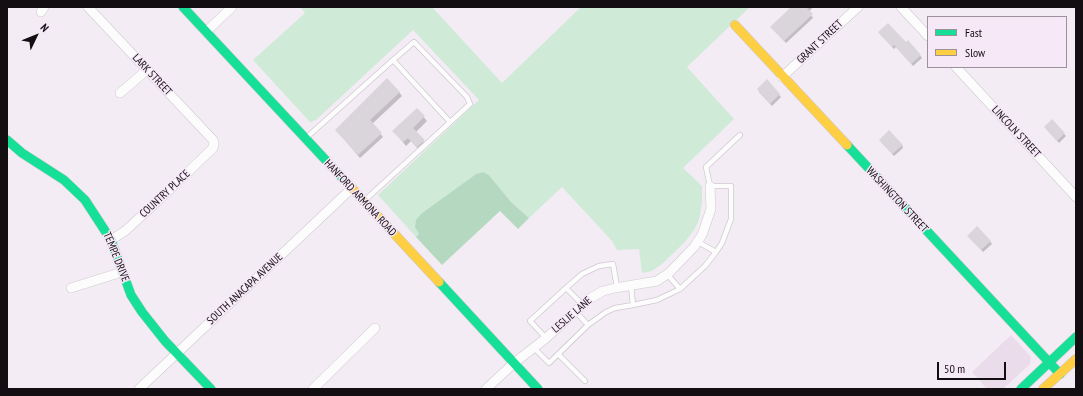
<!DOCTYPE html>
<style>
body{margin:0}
#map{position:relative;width:1083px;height:396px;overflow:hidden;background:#f3ecf4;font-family:"PT Sans Narrow",sans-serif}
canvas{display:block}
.frame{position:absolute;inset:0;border:8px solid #120e12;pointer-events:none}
.legend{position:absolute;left:927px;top:16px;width:140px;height:52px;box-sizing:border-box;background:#f6e8f7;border:1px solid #9b919b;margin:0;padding:5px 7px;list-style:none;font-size:12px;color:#120e12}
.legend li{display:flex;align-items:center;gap:8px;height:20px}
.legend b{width:20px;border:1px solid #9b919b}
.north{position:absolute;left:16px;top:16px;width:40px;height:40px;-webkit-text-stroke:3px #f6e8f7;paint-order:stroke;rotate:47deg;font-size:11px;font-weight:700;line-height:16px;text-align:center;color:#120e12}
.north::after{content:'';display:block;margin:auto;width:14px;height:18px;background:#120e12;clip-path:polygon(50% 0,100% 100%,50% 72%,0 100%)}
.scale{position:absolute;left:937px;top:362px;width:69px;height:18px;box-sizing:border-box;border:2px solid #120e12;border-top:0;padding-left:5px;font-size:12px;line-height:14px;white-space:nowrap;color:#120e12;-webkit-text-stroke:3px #f6e8f7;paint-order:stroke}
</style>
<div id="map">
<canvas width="1083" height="396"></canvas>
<div class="frame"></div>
<ul class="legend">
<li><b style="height:5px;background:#16e098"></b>Fast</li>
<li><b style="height:5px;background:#ffcf43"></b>Slow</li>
</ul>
<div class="north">N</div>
<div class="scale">50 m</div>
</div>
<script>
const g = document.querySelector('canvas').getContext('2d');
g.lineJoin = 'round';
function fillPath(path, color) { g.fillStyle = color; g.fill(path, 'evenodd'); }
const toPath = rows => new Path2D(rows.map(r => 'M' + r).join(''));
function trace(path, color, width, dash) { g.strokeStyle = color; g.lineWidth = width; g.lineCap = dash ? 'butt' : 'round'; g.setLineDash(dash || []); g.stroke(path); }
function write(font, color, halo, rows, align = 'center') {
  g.font = font + ' "PT Sans Narrow",sans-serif'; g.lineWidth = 3; g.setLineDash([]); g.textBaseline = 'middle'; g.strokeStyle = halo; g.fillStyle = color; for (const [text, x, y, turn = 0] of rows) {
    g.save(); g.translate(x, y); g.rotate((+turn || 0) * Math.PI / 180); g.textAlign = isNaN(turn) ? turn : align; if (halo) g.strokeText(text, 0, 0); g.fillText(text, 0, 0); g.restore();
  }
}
fillPath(toPath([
 [1011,335,1031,357,1030,364,1003,389,987,389,972,372]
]), '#eadceb');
fillPath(toPath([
 [300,7,432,7,502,83,581,7,750,7,687,67,734,119,683,168,702,186,702,203,699,220,694,230,685,242,662,264,652,271,642,273,639,249,617,250,612,241,562,187,529,218,511,202,489,175,483,172,476,174,422,213,419,234,416,237,378,195,479,100,413,30,316,120,310,122,253,60,305,13]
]), '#cfebd7');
fillPath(toPath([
 [483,172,489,175,511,202,529,218,518,229,500,211,442,265,416,237,419,234,415,227,416,220,422,213,476,174]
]), '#b5d9c0');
fillPath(toPath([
 [793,7,813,7,809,12,813,18,786,43,773,29],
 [879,33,906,43,908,41,922,58,913,66,896,47,894,49],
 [767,81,781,97,772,106,759,92],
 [399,92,402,96,372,124,383,137,360,158,336,130],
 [417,109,427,121,416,132,426,145,420,151,411,141,406,146,394,131],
 [1047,130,1064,134,1066,136,1059,143],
 [881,142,902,145,903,148,894,156],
 [970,238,990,241,992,244,983,252]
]), '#0003');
fillPath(toPath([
 [791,7,806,7,813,14,784,41,770,27],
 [888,23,906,42,908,40,921,55,911,64,894,45,892,47,878,32],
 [387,78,400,92,370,120,382,133,358,155,335,130],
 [767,79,780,94,770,104,757,89],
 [417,108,425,116,413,128,425,140,417,147,408,138,403,142,392,131],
 [1052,119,1065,133,1057,141,1044,127],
 [889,130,903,145,892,154,879,140],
 [977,226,991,241,981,250,967,236]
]), '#dad5db');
const lane = toPath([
 [306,138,393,60,450,122],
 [364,201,470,104,467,97,414,42,393,60],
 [698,242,716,252,722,243,731,219,731,186,710,186,706,167,740,135],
 [667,274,680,289,705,266,716,252],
 [631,285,633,305,657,300,680,289],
 [582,304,566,288,582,274,599,266,613,264,617,287],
 [575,311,588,325],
 [546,338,530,321,566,288],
 [534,348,549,363,588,325,606,312,615,308,633,305],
 [558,354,585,381]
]);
const street = toPath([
 [88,7,213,140,214,143,213,148,160,199,125,231,111,240],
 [901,7,928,36],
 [41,12,44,7],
 [206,32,232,7],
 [956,67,1076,197],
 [782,77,858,7],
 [120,93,147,70],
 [71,288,122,272],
 [139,389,351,189],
 [313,389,375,328],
 [486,389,514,363,545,339,589,299,603,291,615,288,657,281,669,273,694,247,702,235,711,209,710,186]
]);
const fast = toPath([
 [183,7,348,184],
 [7,140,22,153,64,180,85,200,111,240,131,295,142,312,165,341,211,389],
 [847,145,1060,374],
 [439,282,538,389],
 [1021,389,1076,337]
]);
const slow = toPath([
 [735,25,847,145],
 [348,184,439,282],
 [1043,389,1076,359]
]);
trace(lane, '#cfc9cf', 6);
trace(street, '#cfc9cf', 10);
trace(fast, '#cfc9cf', 10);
trace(slow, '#cfc9cf', 10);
trace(lane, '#fdfcfd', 4.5);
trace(street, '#fdfcfd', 9);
trace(fast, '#16e098', 9);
trace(slow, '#ffcf43', 9);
write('11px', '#120e12', '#f6e8f7', [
 ["GRANT STREET",820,42,-43],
 ["LARK STREET",152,75,47],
 ["LINCOLN STREET",1016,132,47],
 ["COUNTRY PLACE",165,194,-43],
 ["HANFORD ARMONA ROAD",360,198,47],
 ["WASHINGTON STREET",897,200,47],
 ["TEMPE DRIVE",116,257,68],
 ["SOUTH ANACAPA AVENUE",245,289,-43],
 ["LESLIE LANE",572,315,-41]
]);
</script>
